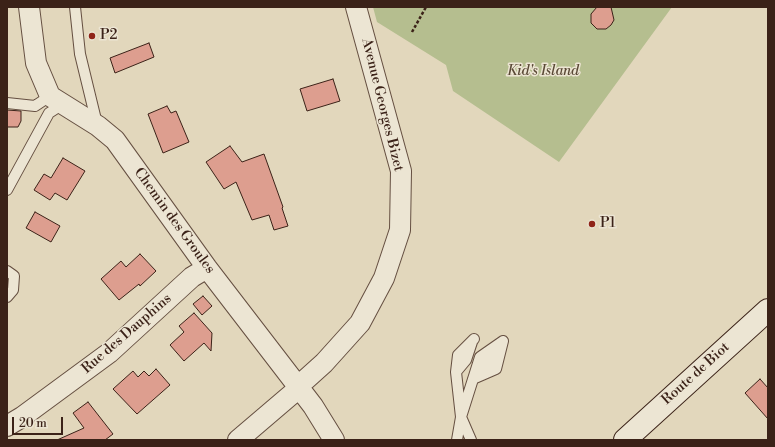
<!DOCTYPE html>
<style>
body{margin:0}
#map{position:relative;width:775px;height:447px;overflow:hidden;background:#e2d7bc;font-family:"Libre Bodoni",serif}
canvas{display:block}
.frame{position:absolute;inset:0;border:8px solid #3b2218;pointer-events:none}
.scale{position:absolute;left:12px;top:417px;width:51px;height:18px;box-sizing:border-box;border:2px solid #3b2218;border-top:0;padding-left:5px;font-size:12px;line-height:14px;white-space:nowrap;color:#3b2218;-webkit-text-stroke:3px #ece5d3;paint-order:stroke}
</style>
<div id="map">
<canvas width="775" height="447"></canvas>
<div class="frame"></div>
<div class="scale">20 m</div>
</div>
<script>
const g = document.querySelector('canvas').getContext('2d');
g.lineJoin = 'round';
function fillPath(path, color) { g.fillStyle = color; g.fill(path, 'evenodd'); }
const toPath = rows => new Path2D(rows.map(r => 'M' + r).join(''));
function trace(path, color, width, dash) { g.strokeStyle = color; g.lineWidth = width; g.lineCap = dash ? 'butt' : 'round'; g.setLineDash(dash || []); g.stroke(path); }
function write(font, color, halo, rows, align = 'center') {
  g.font = font + ' "Libre Bodoni",serif'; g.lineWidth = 3; g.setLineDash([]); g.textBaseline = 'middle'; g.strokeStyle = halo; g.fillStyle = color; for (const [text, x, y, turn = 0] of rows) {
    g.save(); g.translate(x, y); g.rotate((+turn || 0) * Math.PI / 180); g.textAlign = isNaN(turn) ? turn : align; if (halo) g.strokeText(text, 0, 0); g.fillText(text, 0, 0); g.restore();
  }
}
fillPath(toPath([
 [373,7,672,7,559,162,453,91,446,65,377,22]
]), '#b5be8f');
const building = toPath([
 [597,7,611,7,614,20,611,25,606,29,597,29,591,23,591,14,597,7],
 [149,43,154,57,115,73,110,58,149,43],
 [333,79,340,101,307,111,300,89,333,79],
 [167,106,171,113,176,111,189,142,163,153,148,114,167,106],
 [7,110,21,111,21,121,18,127,7,127,7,110],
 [230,146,242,162,264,154,283,207,282,208,288,226,274,230,269,215,252,220,236,182,224,189,206,162,230,146],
 [63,158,85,171,67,200,55,193,50,200,34,190,44,174,51,178,63,158],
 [35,212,60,226,51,242,26,228,35,212],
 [140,254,156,271,140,286,139,284,119,300,101,279,121,261,126,267,140,254],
 [203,296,212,306,202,315,193,304,203,296],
 [194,313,212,333,211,351,204,343,184,361,170,345,184,332,179,326,194,313],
 [156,369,170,385,137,414,113,389,133,371,138,377,144,371,149,376,156,369],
 [760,379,768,388,768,419,745,393,760,379],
 [88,402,113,434,105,440,57,440,84,428,73,413,88,402]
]);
fillPath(building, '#dd9e8f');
trace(building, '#3b2218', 1);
const service = toPath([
 [75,7,80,54,97,124],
 [7,103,35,106,50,96],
 [7,190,49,113,63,104],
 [7,271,14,276,13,290,7,297],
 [456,372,466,360,472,342],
 [476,376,488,363,499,346],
 [473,379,496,369,503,341],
 [457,440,461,417,480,357,503,341],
 [471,440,461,417,456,372,458,355,474,339]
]);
const minor = toPath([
 [29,7,36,63,50,96,98,126,115,140,207,268,313,406,334,440],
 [7,426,22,417,109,353,192,277,207,268],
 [238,440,299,388,304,381,324,363,360,323,384,278,400,230,401,171,356,7]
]);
const secondary = toPath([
 [625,440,768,310]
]);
trace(service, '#654f41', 12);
trace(minor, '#654f41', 22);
trace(secondary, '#3b2218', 24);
trace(toPath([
 [412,32,426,7]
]), '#3b2218', 2.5, [3, 2]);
trace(service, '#ece5d3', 10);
trace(minor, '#ece5d3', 20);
trace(secondary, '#ece5d3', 22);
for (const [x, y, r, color] of [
 [92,36,4,"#8f2418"],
 [592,224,4,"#8f2418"]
]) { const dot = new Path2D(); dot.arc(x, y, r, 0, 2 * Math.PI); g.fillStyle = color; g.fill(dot); trace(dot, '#ece5d3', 1.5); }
write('14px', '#3b2218', '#ece5d3', [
 ["P2",100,36],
 ["P1",600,224]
], 'left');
write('italic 14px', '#5a4936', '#ece5d3', [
 ["Kid's Island",543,72]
]);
write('14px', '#3b2218', '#ece5d3', [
 ["Avenue Georges Bizet",382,105,76],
 ["Chemin des Groules",174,221,54],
 ["Rue des Dauphins",127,334,-41],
 ["Route de Biot",696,374,-42]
]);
</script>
